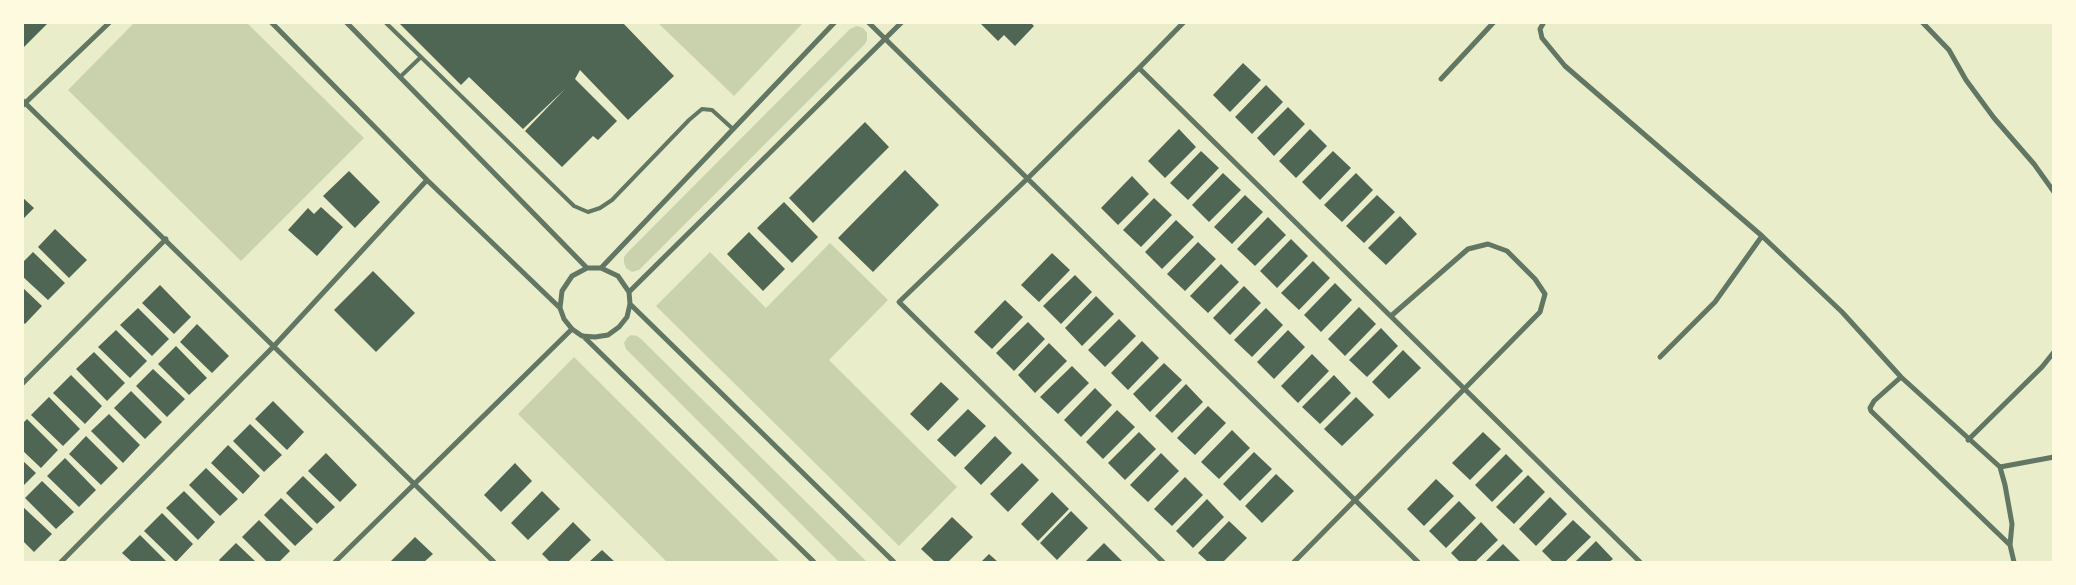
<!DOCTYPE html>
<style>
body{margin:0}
#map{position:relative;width:2076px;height:585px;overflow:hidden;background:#e9edc9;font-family:"PT Serif",serif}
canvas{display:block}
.frame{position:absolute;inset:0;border:24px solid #fefae0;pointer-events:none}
</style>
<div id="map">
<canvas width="2076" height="585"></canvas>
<div class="frame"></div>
</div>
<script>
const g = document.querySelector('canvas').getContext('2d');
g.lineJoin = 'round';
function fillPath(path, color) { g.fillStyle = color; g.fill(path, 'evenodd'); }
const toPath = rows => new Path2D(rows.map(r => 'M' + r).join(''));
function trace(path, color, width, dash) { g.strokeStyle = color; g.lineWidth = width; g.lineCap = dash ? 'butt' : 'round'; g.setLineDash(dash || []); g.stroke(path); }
fillPath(toPath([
 [134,23,247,23,364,138,241,261,68,90],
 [658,23,803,23,734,96],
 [857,26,863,28,867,33,867,40,865,44,639,270,632,272,626,268,624,263,624,257,628,252,850,29],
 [830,243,888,300,829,360,957,487,899,546,656,306,710,252,766,308],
 [631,335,637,336,641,339,867,562,839,562,626,349,624,343,627,338],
 [574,357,780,562,667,562,518,414]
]), '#cad2ad');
fillPath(toPath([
 [22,22,49,22,22,49],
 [398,22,622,22,674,76,628,120,580,70,575,79,617,121,598,140,593,136,562,167,525,131,565,89,523,129,469,77,461,85],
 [979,22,1030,22,1034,26,1015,46,1004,35,998,41],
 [1243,63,1261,80,1230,112,1213,95],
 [1266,85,1283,102,1252,134,1235,117],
 [1288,107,1305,124,1274,156,1257,138],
 [865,122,889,147,813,223,789,198],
 [1179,129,1196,147,1165,178,1148,161],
 [1310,129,1327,146,1296,178,1279,161],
 [1201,151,1219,168,1188,200,1170,183],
 [1333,151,1351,168,1320,200,1302,182],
 [905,170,939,205,873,272,838,238],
 [349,171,380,202,355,228,323,196],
 [1223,173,1241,190,1209,222,1192,205],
 [1356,173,1373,190,1342,222,1324,205],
 [1132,176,1149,194,1118,225,1101,208],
 [1245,195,1263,212,1232,244,1214,227],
 [1377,195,1395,212,1364,243,1346,226],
 [22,197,34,208,22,220],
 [1154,198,1172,215,1141,247,1123,230],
 [784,202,818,237,792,263,757,228],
 [321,207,343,227,317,256,288,230,308,208,314,214],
 [1400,216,1417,234,1386,265,1368,248],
 [1268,217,1286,235,1255,266,1237,249],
 [1176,220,1194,237,1162,269,1145,252],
 [55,229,87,260,69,278,38,247],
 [749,232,785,269,763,291,727,254],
 [1291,239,1308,256,1277,288,1260,271],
 [1198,242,1216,259,1185,291,1167,274],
 [33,252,65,283,48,300,22,276,22,263],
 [1052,253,1070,270,1039,302,1021,285],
 [1313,261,1330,278,1299,310,1281,293],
 [1221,264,1239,282,1208,313,1190,296],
 [373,271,415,313,376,352,334,310],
 [1075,275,1092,292,1061,324,1043,306],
 [1335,283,1352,300,1321,332,1304,315],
 [160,285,191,317,174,334,142,303],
 [1244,286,1261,303,1230,335,1213,318],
 [22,287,42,306,25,324,22,321],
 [1096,296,1114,314,1082,346,1065,328],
 [1005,300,1023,317,992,349,974,332],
 [1359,307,1376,324,1345,356,1328,339],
 [138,308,169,339,152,356,120,325],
 [1266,308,1283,325,1252,357,1234,340],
 [1119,319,1136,336,1105,367,1088,350],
 [1028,322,1045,339,1014,371,996,353],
 [197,324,229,356,212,373,180,342],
 [1381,328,1398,346,1367,377,1349,360],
 [116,330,147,361,130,378,98,347],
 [1288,330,1305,347,1274,379,1257,362],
 [1142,341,1159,358,1128,390,1111,373],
 [1049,343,1067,361,1035,393,1018,375],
 [176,346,207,378,189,395,158,364],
 [1403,350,1421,368,1389,399,1372,382],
 [94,352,125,383,107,401,76,369],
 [1312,354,1329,371,1298,403,1281,386],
 [1164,363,1182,380,1150,412,1133,394],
 [1072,366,1089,383,1058,414,1040,397],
 [153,369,185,399,167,417,136,386],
 [71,375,102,406,85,424,53,393],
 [1334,375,1351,393,1320,424,1302,407],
 [941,382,959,399,928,431,910,414],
 [1186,384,1203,402,1172,433,1155,416],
 [1095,388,1112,405,1081,437,1064,420],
 [131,391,162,422,145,439,114,408],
 [49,397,80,429,63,446,31,415],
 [1356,397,1374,415,1342,446,1324,429],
 [273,401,304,432,287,450,255,419],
 [1208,406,1226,423,1195,455,1177,438],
 [968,409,986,426,955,457,937,440],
 [1117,410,1135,427,1103,459,1086,442],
 [109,414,140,445,123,463,91,431],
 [27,419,58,450,41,468,22,450,22,424],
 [250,424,282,455,264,472,233,441],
 [1232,430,1250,448,1219,479,1201,462],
 [1139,432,1156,449,1125,480,1108,463],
 [1483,432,1501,449,1470,480,1452,463],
 [86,436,118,468,101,485,69,454],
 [995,436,1012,453,981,485,964,468],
 [228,445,260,476,243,494,211,463],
 [1254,452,1272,469,1240,501,1223,484],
 [326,453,357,485,340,502,308,471],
 [1161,453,1179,471,1148,502,1130,485],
 [1506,454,1523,471,1492,502,1475,485],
 [65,458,96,490,79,507,47,476],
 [22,460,36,473,22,487],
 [515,463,532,481,501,512,484,495],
 [1022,463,1039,480,1008,512,990,494],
 [206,468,238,499,220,516,189,485],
 [1276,474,1294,491,1262,523,1245,506],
 [1528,475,1545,492,1514,524,1496,507],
 [303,476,335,507,317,524,286,493],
 [1185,477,1203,495,1172,526,1154,509],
 [1436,479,1454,496,1424,526,1407,509],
 [42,481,74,512,56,529,25,498],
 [184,491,215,522,198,540,166,508],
 [542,491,560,509,528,540,511,523],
 [1052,492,1069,509,1038,541,1021,524],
 [1550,497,1567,514,1536,546,1519,529],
 [281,498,313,529,295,546,264,515],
 [1207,499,1224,517,1193,548,1176,531],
 [1459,501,1476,518,1446,548,1429,531],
 [22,506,52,534,34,552,22,540],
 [1071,511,1088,528,1057,560,1040,543],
 [162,513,193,544,176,562,144,531],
 [952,517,973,537,948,562,935,562,921,549],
 [259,520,290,551,279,562,267,562,242,537],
 [1573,520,1591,537,1565,562,1553,562,1542,551],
 [1229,521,1247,538,1223,562,1208,562,1198,553],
 [573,522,591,540,568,562,550,562,542,554],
 [1481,522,1498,540,1475,562,1460,562,1451,553],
 [140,535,167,562,132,562,122,553],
 [415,537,433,554,424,562,390,562],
 [1596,541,1613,559,1609,562,1575,562],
 [236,543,256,562,221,562,219,560],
 [1104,543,1122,561,1120,562,1085,562],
 [1503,544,1520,561,1519,562,1485,562],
 [602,550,615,562,589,562],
 [989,554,998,562,981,562]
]), '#4f6655');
trace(toPath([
 [386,23,574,206,588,212,600,208,612,200,689,120,702,109,712,110,733,129],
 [400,77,421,57]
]), '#617663', 4);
trace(toPath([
 [271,22,427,180,560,308,564,319,572,329,582,336,595,337,608,335,619,327,627,317,630,304,629,292,618,276,601,268,587,268,572,276,562,291,560,308],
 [346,22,587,268],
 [868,22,1418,562],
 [1544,22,1540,29,1542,38,1565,66,1762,236,1842,312,1901,377,2000,467,2005,485,2012,524,2010,545,2014,562],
 [1922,22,1949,50,1966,80,1994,118,2034,164,2054,192],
 [1139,68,1184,22],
 [1441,79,1494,22],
 [22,100,494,562],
 [22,106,110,22],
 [601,268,835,22],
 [629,292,902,22],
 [630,304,894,562],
 [583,336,814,562],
 [1660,357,1715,302,1762,236],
 [1901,377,1874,401,1870,408,1871,411,2010,545],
 [22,384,166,239],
 [1968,440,2042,367,2054,352],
 [2000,467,2054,457],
 [61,562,274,346,427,180],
 [335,562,572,329],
 [1163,562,899,302,1028,178,1139,68,1640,562],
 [1294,562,1540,312,1545,294,1535,279,1507,251,1488,244,1468,249,1391,316]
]), '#617663', 5);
</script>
